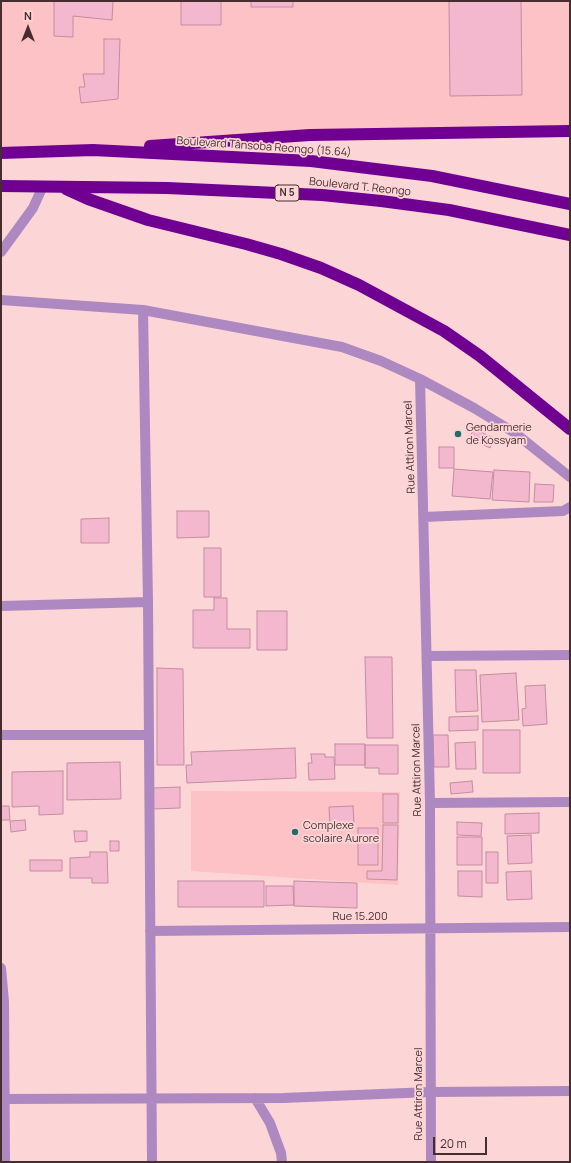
<!DOCTYPE html>
<meta charset="utf-8">
<style>
body{margin:0}
#map{position:relative;width:571px;height:1163px;overflow:hidden;background:#fcd5d7;font-family:Manrope,sans-serif}
canvas{display:block}
.frame{position:absolute;inset:0;border:2px solid #462d2f;pointer-events:none}
.north{position:absolute;left:8px;top:8px;width:40px;height:40px;-webkit-text-stroke:3px #fcd5d7;paint-order:stroke;rotate:0deg;font-size:11px;font-weight:700;line-height:16px;text-align:center;color:#462d2f}
.north::after{content:'';display:block;margin:auto;width:14px;height:18px;background:#462d2f;clip-path:polygon(50% 0,100% 100%,50% 72%,0 100%)}
.scale{position:absolute;left:433px;top:1137px;width:54px;height:18px;box-sizing:border-box;border:2px solid #462d2f;border-top:0;padding-left:5px;font-size:12px;line-height:14px;white-space:nowrap;color:#462d2f;-webkit-text-stroke:3px #fcd5d7;paint-order:stroke}
</style>
<div id="map">
<canvas width="571" height="1163"></canvas>
<div class="frame"></div>
<div class="north">N</div>
<div class="scale">20 m</div>
</div>
<script>
const g = document.querySelector('canvas').getContext('2d');
g.lineJoin = 'round';
function fillPath(path, color) { g.fillStyle = color; g.fill(path, 'evenodd'); }
const toPath = rows => new Path2D(rows.map(r => 'M' + r).join(''));
function trace(path, color, width, dash) { g.strokeStyle = color; g.lineWidth = width; g.lineCap = dash ? 'butt' : 'round'; g.setLineDash(dash || []); g.stroke(path); }
function write(font, color, halo, rows, align = 'center') {
  g.font = font + ' Manrope,sans-serif'; g.lineWidth = 3.5; g.setLineDash([]); g.textBaseline = 'middle'; g.strokeStyle = halo; g.fillStyle = color; for (const [text, x, y, turn = 0] of rows) {
    g.save(); g.translate(x, y); g.rotate((+turn || 0) * Math.PI / 180); g.textAlign = isNaN(turn) ? turn : align; if (halo) g.strokeText(text, 0, 0); g.fillText(text, 0, 0); g.restore();
  }
}
fillPath(toPath([
 [1,1,570,1,570,131,199,142,93,150,1,153],
 [191,791,400,792,398,885,191,871]
]), '#fcc2c6');
const building = toPath([
 [54,1,113,1,112,20,73,16,73,37,54,36,54,1],
 [181,1,221,1,221,25,181,25,181,1],
 [251,1,293,1,293,7,251,7,251,1],
 [449,1,521,1,522,95,450,96,449,1],
 [104,39,120,39,118,99,81,103,79,87,85,87,83,74,104,74,104,39],
 [474,429,494,438,490,448,469,438,474,429],
 [439,447,454,447,454,468,439,468,439,447],
 [454,469,493,472,490,499,452,496,454,469],
 [494,470,530,472,529,502,492,500,494,470],
 [535,484,554,485,553,502,534,502,535,484],
 [177,511,209,511,209,537,177,538,177,511],
 [109,518,109,543,81,543,81,519,109,518],
 [204,548,221,548,221,597,204,597,204,548],
 [214,598,227,598,227,629,250,629,250,648,193,648,193,610,214,610,214,598],
 [257,611,287,611,287,650,257,650,257,611],
 [365,657,392,657,393,738,367,738,365,657],
 [157,668,183,669,184,765,157,765,157,668],
 [455,670,476,670,478,711,456,712,455,670],
 [516,673,519,720,482,722,480,675,516,673],
 [545,685,547,724,523,726,522,709,526,708,525,686,545,685],
 [478,716,478,730,449,731,449,717,478,716],
 [483,730,520,730,520,773,483,773,483,730],
 [433,735,448,735,449,767,434,767,433,735],
 [475,742,476,769,456,769,455,743,475,742],
 [335,744,365,744,365,765,335,765,335,744],
 [365,745,398,745,398,774,379,774,379,768,365,768,365,745],
 [295,748,296,778,187,783,186,765,192,765,191,752,295,748],
 [311,754,325,754,325,757,334,757,335,779,309,780,308,763,312,763,311,754],
 [120,762,121,799,67,800,67,763,120,762],
 [63,771,63,814,39,815,39,806,12,807,12,772,63,771],
 [472,781,473,792,451,794,450,783,472,781],
 [180,787,180,808,153,809,153,788,180,787],
 [383,794,398,794,398,823,383,823,383,794],
 [1,806,9,806,10,820,1,820,1,806],
 [353,806,354,825,330,827,329,807,353,806],
 [539,813,539,833,505,834,505,814,539,813],
 [25,820,26,830,11,832,10,821,25,820],
 [457,822,482,823,481,836,457,835,457,822],
 [383,825,398,825,397,880,367,879,367,871,382,871,383,825],
 [358,828,378,828,378,865,358,865,358,828],
 [74,831,87,831,87,841,75,842,74,831],
 [531,835,532,863,508,864,507,836,531,835],
 [457,837,482,837,482,865,457,865,457,837],
 [110,841,119,841,119,851,110,851,110,841],
 [90,852,107,852,108,883,92,883,92,878,70,878,70,858,90,857,90,852],
 [486,852,498,852,498,883,486,883,486,852],
 [30,860,62,860,62,871,30,871,30,860],
 [458,871,482,871,482,897,458,896,458,871],
 [531,871,532,899,507,900,506,872,531,871],
 [178,881,264,881,264,907,178,907,178,881],
 [294,881,357,883,357,908,294,906,294,881],
 [266,886,293,886,294,905,266,906,266,886]
]);
fillPath(building, '#f3b8ce');
trace(building, '#c48ca1', 1);
trace(toPath([
 [1,252,33,208,43,186],
 [1,300,143,310,342,347,381,361,420,379,474,408,515,433,570,477],
 [143,310,148,602,152,1162],
 [420,379,430,803,431,1162],
 [424,517,563,511,570,507],
 [1,606,148,602],
 [427,656,570,655],
 [1,735,148,735],
 [430,803,570,802],
 [150,931,570,927],
 [1,968,4,1002,5,1162],
 [255,1098,270,1123,281,1153,282,1162],
 [1,1099,283,1098,430,1092,570,1091]
]), '#ae88c0', 10);
trace(toPath([
 [150,146,310,135,570,131],
 [1,153,93,150,311,161,432,176,570,204],
 [1,186,167,188,322,195,381,201,449,210,570,235],
 [66,189,88,199,148,220,246,244,281,254,321,268,359,285,444,331,480,356,570,429]
]), '#6f0091', 12);
for (const [x, y, r, color] of [
 [458,434,4,"#216d6c"],
 [295,832,4,"#216d6c"]
]) { const dot = new Path2D(); dot.arc(x, y, r, 0, 2 * Math.PI); g.fillStyle = color; g.fill(dot); trace(dot, '#fcd5d7', 1.5); }
for (const [x, y, w] of [
 [287,193,24]
]) { const box = new Path2D(); box.roundRect(x - w / 2, y - 8, w, 16, 3); g.fillStyle = '#fcd5d7'; g.fill(box); trace(box, '#462d2f', 1); }
write('bold 10px', '#462d2f', null, [
 ["N 5",287,193]
]);
write('11px', '#462d2f', '#fcd5d7', [
 ["Boulevard Tânsoba Reongo (15.64)",264,147,4],
 ["Boulevard T. Reongo",360,187,6],
 ["Rue Attiron Marcel",410,447,-92],
 ["Rue Attiron Marcel",417,770,-91],
 ["Rue 15.200",360,917],
 ["Rue Attiron Marcel",419,1094,-90]
]);
write('11px', '#462d2f', '#fcd5d7', [
 ["Gendarmerie",466,428],
 ["de Kossyam",466,441],
 ["Complexe",303,826],
 ["scolaire Aurore",303,839]
], 'left');
</script>
